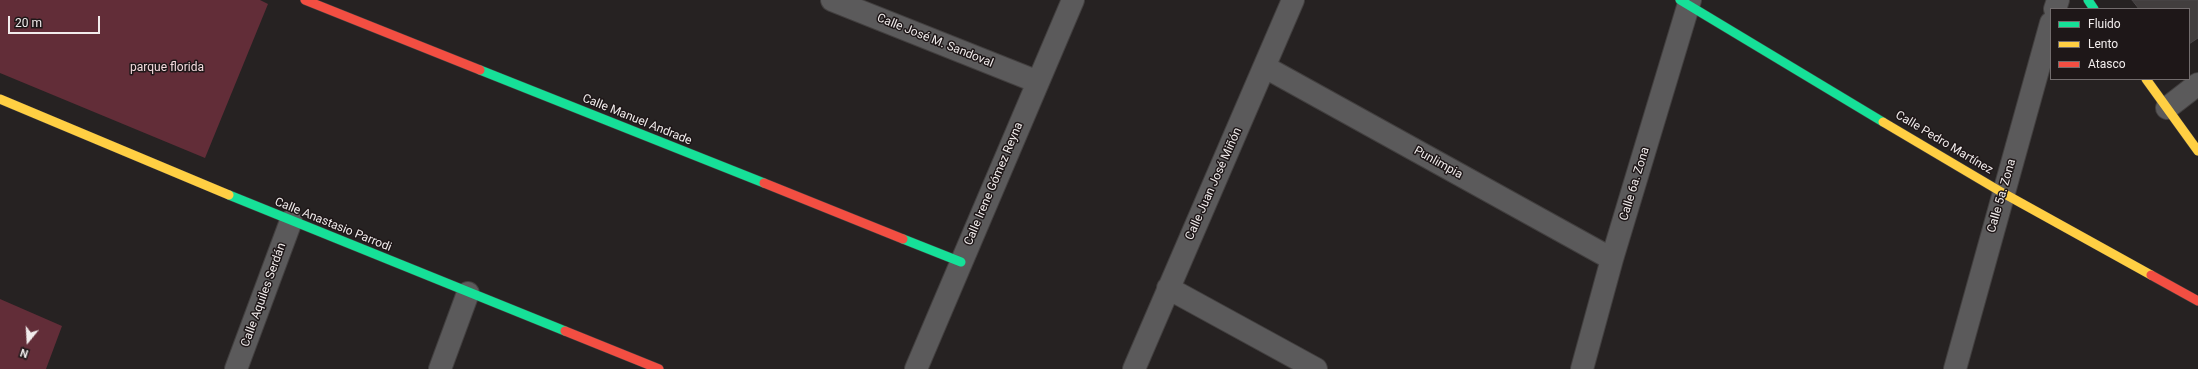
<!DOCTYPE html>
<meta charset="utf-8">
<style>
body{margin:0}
#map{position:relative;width:2198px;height:369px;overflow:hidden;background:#262222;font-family:Roboto,sans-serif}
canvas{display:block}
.legend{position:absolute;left:2050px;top:8px;width:140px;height:72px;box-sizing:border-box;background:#1e1718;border:1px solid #726c6d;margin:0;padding:5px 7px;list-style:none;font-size:12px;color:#f1ecec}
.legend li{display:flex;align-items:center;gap:8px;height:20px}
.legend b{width:20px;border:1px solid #726c6d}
.north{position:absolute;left:8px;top:321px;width:40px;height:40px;-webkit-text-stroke:3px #1e1718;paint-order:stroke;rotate:198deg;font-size:11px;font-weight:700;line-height:16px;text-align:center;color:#f1ecec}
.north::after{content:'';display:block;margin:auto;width:14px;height:18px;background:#f1ecec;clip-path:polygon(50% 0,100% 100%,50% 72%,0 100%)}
.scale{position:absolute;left:8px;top:16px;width:92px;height:18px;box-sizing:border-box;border:2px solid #f1ecec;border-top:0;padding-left:5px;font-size:12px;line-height:14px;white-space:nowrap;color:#f1ecec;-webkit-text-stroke:3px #1e1718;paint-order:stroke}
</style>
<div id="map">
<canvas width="2198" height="369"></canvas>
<ul class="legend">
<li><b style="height:5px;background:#16e098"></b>Fluido</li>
<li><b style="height:5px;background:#ffcf43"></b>Lento</li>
<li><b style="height:5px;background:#f24e42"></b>Atasco</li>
</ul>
<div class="north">N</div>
<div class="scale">20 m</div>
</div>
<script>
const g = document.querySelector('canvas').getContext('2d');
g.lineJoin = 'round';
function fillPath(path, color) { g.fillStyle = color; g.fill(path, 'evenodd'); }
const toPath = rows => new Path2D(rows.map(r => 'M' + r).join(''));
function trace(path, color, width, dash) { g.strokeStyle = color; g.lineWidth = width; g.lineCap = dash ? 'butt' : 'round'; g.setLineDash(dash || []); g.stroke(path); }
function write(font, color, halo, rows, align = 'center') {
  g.font = font + ' Roboto,sans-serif'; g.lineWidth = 3; g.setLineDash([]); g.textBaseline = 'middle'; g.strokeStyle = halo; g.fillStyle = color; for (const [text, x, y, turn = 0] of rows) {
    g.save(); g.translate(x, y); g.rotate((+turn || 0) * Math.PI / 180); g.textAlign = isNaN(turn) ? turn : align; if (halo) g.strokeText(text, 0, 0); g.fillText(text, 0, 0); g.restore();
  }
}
fillPath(toPath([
 [0,0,260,0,268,4,205,158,0,73],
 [0,299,62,326,46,369,0,369]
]), '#622d38');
const building = toPath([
 [2132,0,2198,0,2198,38,2189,44,2189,9,2139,9,2132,0]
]);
fillPath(building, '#423e3e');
trace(building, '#4b4748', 1);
const street = toPath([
 [832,0,1038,82],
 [2055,9,2058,0],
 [1265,67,1612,259],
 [2167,108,2198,84],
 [1168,288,1316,369],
 [236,369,291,221],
 [440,369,468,293],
 [916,369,1073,0],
 [1134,369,1293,0],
 [1582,369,1612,259,1690,0],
 [1955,369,2051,23]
]);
const fast = toPath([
 [1680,0,1883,122],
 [2088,0,2094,9],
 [480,70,764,183],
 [229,195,565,331],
 [903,239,961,262]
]);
const slow = toPath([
 [2146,79,2198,151],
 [0,99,229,195],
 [1883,122,2003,193,2151,275]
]);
const jam = toPath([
 [305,0,480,70],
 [764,183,903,239],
 [2151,275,2198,301],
 [565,331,659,369]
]);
trace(street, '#423f3f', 24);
trace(fast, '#423f3f', 10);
trace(slow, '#423f3f', 10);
trace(jam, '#423f3f', 10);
trace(street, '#5b5a5b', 22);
trace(fast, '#16e098', 9);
trace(slow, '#ffcf43', 9);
trace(jam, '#f24e42', 9);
write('12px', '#f1ecec', '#1e1718', [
 ["Calle José M. Sandoval",935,41,22],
 ["Calle Manuel Andrade",637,120,22],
 ["Calle Pedro Martínez",1944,143,31],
 ["Punlimpia",1438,163,29],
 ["Calle Irene Gómez Reyna",994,184,-67],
 ["Calle Juan José Miñón",1214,184,-66],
 ["Calle 6a. Zona",1635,184,-73],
 ["Calle 5a. Zona",2002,196,-74],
 ["Calle Anastasio Parrodi",333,225,22],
 ["Calle Aquiles Serdán",264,295,-70]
]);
write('12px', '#f3dadd', '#1e1718', [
 ["parque florida",167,68]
]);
</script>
